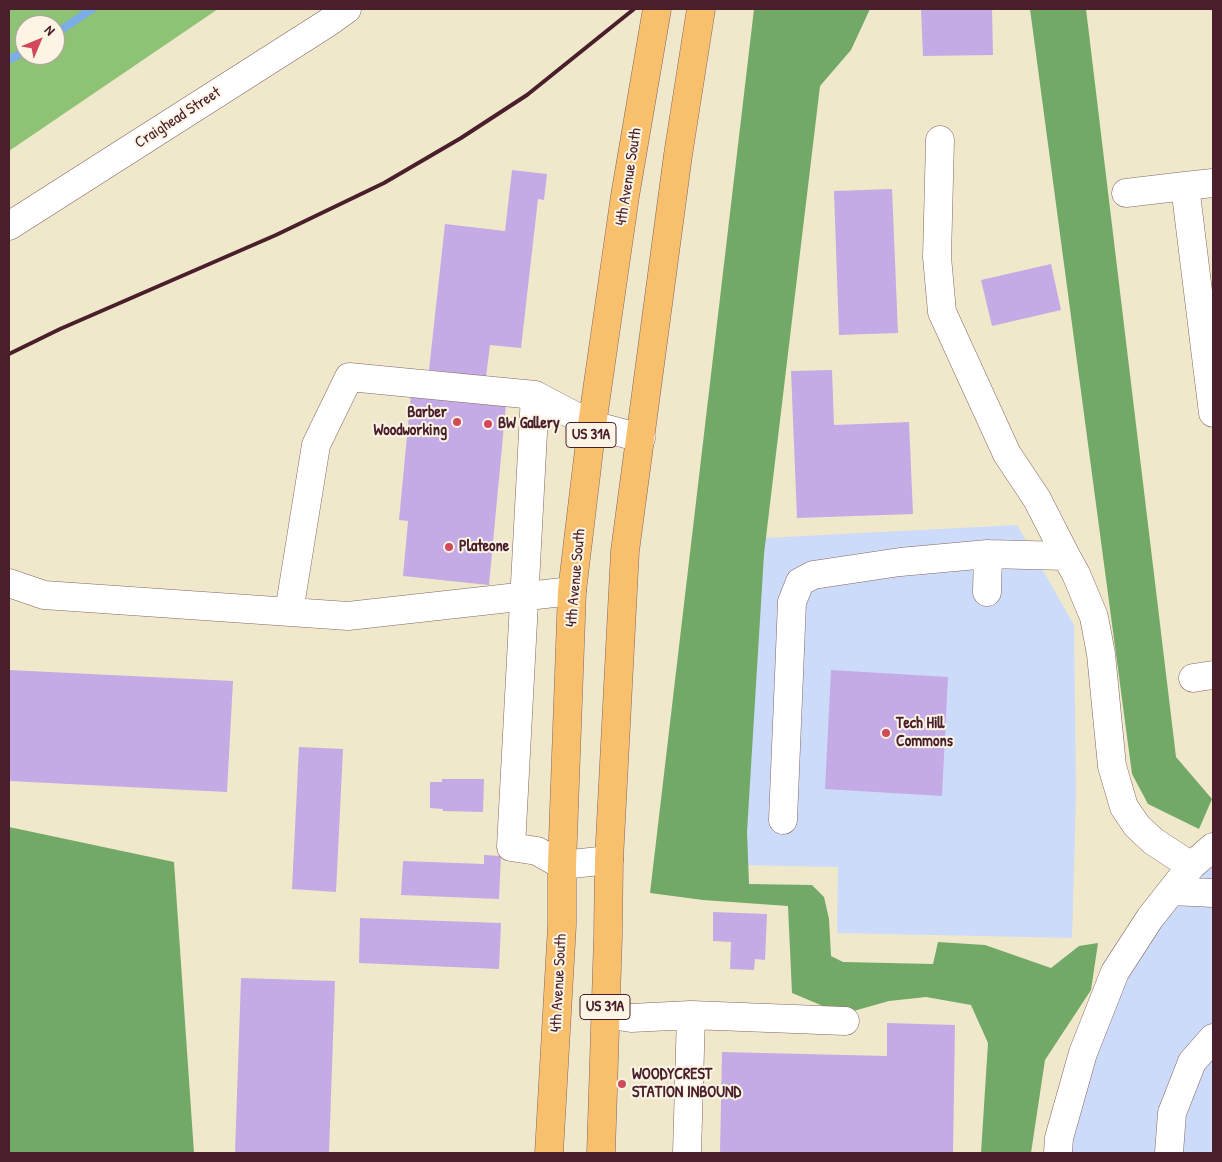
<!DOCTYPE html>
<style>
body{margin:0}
#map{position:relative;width:1222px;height:1162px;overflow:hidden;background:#f0e8cb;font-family:"Patrick Hand",sans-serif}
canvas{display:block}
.frame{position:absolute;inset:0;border:10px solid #4a1f2b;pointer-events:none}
.north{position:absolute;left:15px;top:15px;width:50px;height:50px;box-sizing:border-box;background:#fcf5e5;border:1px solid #b59f9b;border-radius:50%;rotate:45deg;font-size:14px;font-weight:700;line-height:20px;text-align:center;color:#4a1f2b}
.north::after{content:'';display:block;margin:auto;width:18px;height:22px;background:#d1495b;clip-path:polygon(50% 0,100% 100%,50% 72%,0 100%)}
</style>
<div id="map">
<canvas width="1222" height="1162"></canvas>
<div class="frame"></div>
<div class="north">N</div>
</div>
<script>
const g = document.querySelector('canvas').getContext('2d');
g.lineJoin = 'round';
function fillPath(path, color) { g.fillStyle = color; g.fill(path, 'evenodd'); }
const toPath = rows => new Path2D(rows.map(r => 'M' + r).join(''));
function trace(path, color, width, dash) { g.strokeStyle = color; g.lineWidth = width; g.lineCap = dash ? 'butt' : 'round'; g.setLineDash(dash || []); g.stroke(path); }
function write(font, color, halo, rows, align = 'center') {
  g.font = font + ' "Patrick Hand",sans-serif'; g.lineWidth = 4; g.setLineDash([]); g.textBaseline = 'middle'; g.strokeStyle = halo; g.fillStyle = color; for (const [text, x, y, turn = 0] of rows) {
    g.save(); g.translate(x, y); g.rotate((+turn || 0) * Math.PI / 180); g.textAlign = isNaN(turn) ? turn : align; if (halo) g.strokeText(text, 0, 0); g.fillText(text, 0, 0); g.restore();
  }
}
fillPath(toPath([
 [1017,525,1074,625,1076,796,1072,938,837,933,838,867,739,865,745,539],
 [1213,847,1213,1153,1058,1153,1115,972]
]), '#cddbfa');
fillPath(toPath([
 [9,9,218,9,9,151],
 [25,25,55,25,55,55,25,55]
]), '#8ec376');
fillPath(toPath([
 [754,9,870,9,851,50,820,86,764,554,747,832,749,884,812,885,824,897,829,919,831,956,843,962,933,964,938,942,985,945,1051,968,1079,946,1098,943,1091,990,1045,1060,1031,1153,981,1153,988,1043,971,1005,926,997,889,1001,850,1012,823,1006,792,993,788,906,703,900,650,893],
 [1030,9,1086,9,1176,757,1212,799,1199,829,1148,804,1132,774],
 [9,827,174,862,194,1153,9,1153]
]), '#72a967');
trace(toPath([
 [55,34,92,9],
 [9,60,25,51]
]), '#7bade7', 8);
fillPath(toPath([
 [921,9,992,9,993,55,923,56],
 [512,170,547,174,544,200,538,199,521,348,490,345,486,377,429,370,445,224,505,231],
 [892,189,898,333,839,335,834,191],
 [1051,264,1061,310,992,326,981,280],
 [832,370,834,425,909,422,913,514,797,518,791,371],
 [411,394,506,404,489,585,403,576,408,521,399,520],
 [9,670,233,681,227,792,9,781],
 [831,670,948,677,942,796,825,789],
 [299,747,343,749,336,892,292,889],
 [442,779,484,779,483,812,443,811,443,809,430,808,430,782,442,782],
 [484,855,501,856,499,899,401,895,403,861,484,864],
 [713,912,767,914,765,960,755,959,754,970,730,969,731,942,713,941],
 [360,918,501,923,499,969,359,963],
 [241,978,335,981,329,1153,235,1153],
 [887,1023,955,1025,953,1153,720,1153,722,1052,887,1056]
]), '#c4abe5');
const minor = toPath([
 [940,140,937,257,942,312,1007,454,1037,499,1066,556],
 [1213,183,1185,186,1213,413],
 [1126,193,1185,186],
 [9,226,329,22,347,9],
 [535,395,511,847,537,851,562,865,609,860],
 [9,583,44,595,348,616,572,591],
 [987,592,988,554],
 [289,612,316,445,349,377,535,395,592,425,641,438],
 [1193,678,1213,675],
 [783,820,792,602,800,582,813,575,900,562,988,554,1066,556,1076,574,1094,617,1101,654,1112,766,1124,807,1137,826,1153,841,1191,866],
 [1172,891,1213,893],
 [604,1014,631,1018,691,1015,845,1021],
 [687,1153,691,1015],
 [1058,1153,1059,1138,1083,1053,1115,972,1150,918,1191,866,1213,847],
 [1169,1153,1172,1113,1192,1062,1213,1038]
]);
const major = toPath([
 [549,1153,562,925,562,865,572,591,592,425,625,196,657,9],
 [601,1153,608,936,609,860,625,551,678,155,701,9]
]);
trace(minor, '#846563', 29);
trace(major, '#846563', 29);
trace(minor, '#fff', 28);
trace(major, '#f8bf6c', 28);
trace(toPath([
 [9,354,60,329,276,235,384,183,461,138,527,95,634,9]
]), '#4a1f2b', 4);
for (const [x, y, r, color] of [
 [457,422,5,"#d1495b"],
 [488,424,5,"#d1495b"],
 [449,547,5,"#d1495b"],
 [886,733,5,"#d1495b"],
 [622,1084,5,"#d1495b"]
]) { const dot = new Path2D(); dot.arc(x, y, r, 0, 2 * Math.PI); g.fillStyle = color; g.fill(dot); trace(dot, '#fcf5e5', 2); }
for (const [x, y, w] of [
 [591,435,50],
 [605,1007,50]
]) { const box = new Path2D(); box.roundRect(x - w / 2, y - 12.5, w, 25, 4); g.fillStyle = '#fcf5e5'; g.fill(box); trace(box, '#4a1f2b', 1); }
write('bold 15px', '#4a1f2b', null, [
 ["US 31A",591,435],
 ["US 31A",605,1007]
]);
write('16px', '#4a1f2b', '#fcf5e5', [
 ["Craighead Street",178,118,-33],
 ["4th Avenue South",629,177,-81],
 ["4th Avenue South",576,578,-85],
 ["4th Avenue South",559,983,-87]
]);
write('bold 16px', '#4a1f2b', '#fcf5e5', [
 ["Barber",447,413,"right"],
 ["Woodworking",447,431,"right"],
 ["BW Gallery",498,424],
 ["Plateone",459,547],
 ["Tech Hill",896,724],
 ["Commons",896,742],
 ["WOODYCREST",632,1075],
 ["STATION INBOUND",632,1093]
], 'left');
</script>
